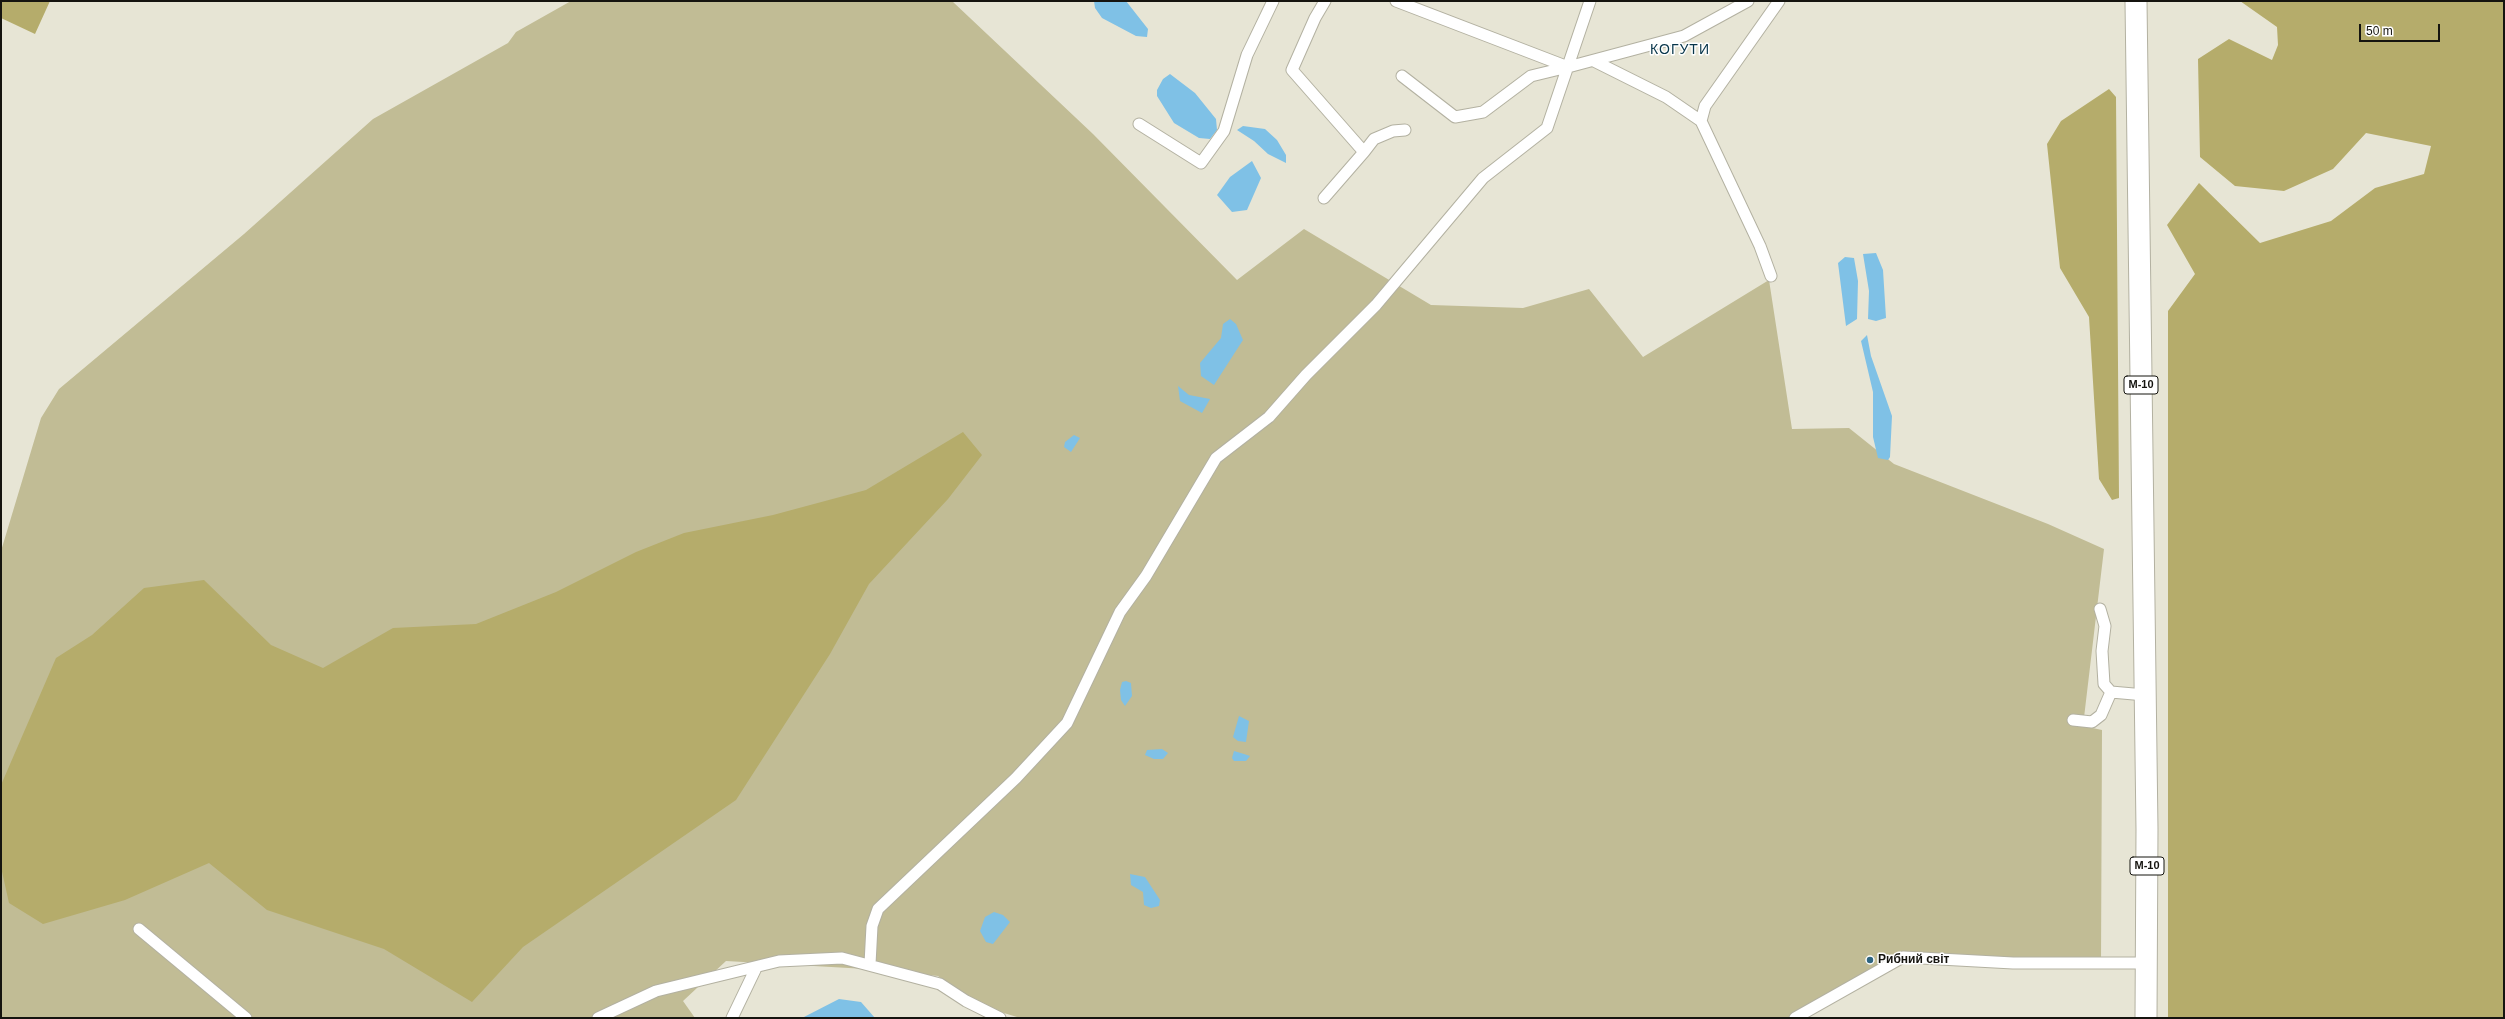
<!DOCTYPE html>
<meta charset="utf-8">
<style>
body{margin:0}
#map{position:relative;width:2505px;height:1019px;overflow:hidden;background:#e7e5d5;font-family:Helvetica,sans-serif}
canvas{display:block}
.frame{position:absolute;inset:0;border:2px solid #15140f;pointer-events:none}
.scale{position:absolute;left:2359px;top:24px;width:81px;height:18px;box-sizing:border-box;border:2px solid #15140f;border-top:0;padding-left:5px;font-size:12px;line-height:14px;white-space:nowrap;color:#15140f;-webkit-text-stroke:3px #fff;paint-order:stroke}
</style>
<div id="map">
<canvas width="2505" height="1019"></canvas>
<div class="frame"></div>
<div class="scale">50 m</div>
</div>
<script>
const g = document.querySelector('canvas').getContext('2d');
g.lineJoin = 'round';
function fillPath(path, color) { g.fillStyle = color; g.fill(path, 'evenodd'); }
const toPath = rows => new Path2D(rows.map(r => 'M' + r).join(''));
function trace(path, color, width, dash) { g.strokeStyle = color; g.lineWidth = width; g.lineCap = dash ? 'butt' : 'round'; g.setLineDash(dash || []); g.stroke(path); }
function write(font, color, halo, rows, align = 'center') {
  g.font = font + ' Helvetica,sans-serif'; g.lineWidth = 3; g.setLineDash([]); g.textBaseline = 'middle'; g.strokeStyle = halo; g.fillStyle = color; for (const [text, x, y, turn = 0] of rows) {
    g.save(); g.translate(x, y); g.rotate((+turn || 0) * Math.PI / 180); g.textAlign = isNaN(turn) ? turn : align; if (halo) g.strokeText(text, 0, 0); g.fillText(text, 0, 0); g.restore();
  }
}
fillPath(toPath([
 [571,1,952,1,1093,134,1237,280,1304,229,1431,305,1523,308,1589,289,1643,357,1769,280,1792,429,1849,428,1894,464,2048,524,2104,549,2083,726,2102,730,2101,962,1892,957,1792,1018,1031,1018,1017,1017,994,1010,956,991,938,976,884,970,726,961,683,1001,695,1018,1,1018,1,551,41,418,59,389,244,234,373,119,508,43,516,32]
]), '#c1bc95');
fillPath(toPath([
 [1,1,50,1,35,34,1,18],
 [2240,1,2504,1,2504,1018,2168,1018,2168,311,2195,274,2167,225,2199,183,2260,243,2331,221,2375,188,2424,174,2431,146,2366,133,2333,169,2284,191,2235,186,2200,157,2198,59,2229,39,2272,60,2278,45,2277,27],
 [2109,89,2116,97,2119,498,2112,500,2099,479,2089,317,2060,268,2047,144,2061,121],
 [963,432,982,455,948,499,869,584,830,654,736,800,523,947,472,1002,384,949,267,910,209,863,125,900,43,924,9,903,1,867,1,785,56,658,92,635,144,588,204,580,271,645,323,668,393,628,476,624,556,592,636,552,684,533,773,515,866,490]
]), '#b5ac6b');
fillPath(toPath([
 [1094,1,1126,1,1148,29,1147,37,1136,36,1102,18,1095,8],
 [1170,74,1195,93,1216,119,1217,130,1210,139,1199,138,1174,123,1157,96,1157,90,1163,79],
 [1243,126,1265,129,1277,140,1286,155,1286,163,1268,154,1254,141,1237,130],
 [1252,161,1261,178,1247,210,1232,212,1217,195,1230,177],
 [1876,253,1883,270,1886,318,1876,321,1868,319,1869,291,1863,254],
 [1845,257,1854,258,1858,281,1857,319,1846,326,1838,263],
 [1230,319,1236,324,1243,340,1214,385,1201,376,1200,363,1221,338,1223,324],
 [1867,335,1871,356,1892,416,1890,457,1888,460,1878,458,1873,437,1873,392,1861,341],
 [1178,386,1189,395,1210,399,1202,413,1180,401],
 [1074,435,1080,438,1071,452,1064,447,1065,442],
 [1126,681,1131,683,1132,696,1125,706,1121,700,1120,690,1122,682],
 [1239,716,1249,721,1246,742,1238,741,1233,737],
 [1162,749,1168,753,1163,759,1154,759,1145,755,1147,750],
 [1234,751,1244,754,1250,756,1246,761,1234,761,1232,758],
 [1130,874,1145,877,1160,900,1159,906,1151,908,1144,905,1143,892,1131,885],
 [994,912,1003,915,1010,922,993,944,986,942,980,931,985,917],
 [839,999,861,1002,875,1018,802,1018]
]), '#7fc1e6');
const street = toPath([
 [1396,1,1568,67,1684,36,1748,1],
 [1594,61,1666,97,1701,121],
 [1402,76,1455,117,1483,112,1531,76,1568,67],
 [1139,124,1201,163,1224,131,1247,55,1273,1],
 [1364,152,1374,139,1393,131,1405,130],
 [1324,198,1364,152,1292,70,1315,18,1325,1],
 [1771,276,1760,246,1701,121,1705,106,1779,1],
 [2100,609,2105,626,2102,651,2104,684,2111,692],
 [2073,720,2092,722,2101,715,2111,692,2145,695],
 [139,929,246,1018],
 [870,964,872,926,878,909,1016,778,1067,723,1120,612,1146,576,1216,458,1269,417,1306,375,1376,305,1483,178,1547,128,1590,1],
 [598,1018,656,991,779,961,842,958,940,984,966,1001,1000,1018],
 [732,1018,756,968],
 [1795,1018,1903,957,2013,963,2146,963]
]);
const highway = toPath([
 [2136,1,2147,829,2146,1018]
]);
trace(street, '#b3b1a1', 13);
trace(highway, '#b3b1a1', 23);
trace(street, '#fff', 11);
trace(highway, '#fff', 21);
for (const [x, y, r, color] of [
 [1870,960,4,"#2f6580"]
]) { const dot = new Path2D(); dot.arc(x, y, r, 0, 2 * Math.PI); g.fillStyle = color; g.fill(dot); trace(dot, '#fff', 1.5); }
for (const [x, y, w] of [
 [2141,385,34],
 [2147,866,34]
]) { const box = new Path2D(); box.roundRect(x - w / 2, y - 9, w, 18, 3); g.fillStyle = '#fff'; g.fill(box); trace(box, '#15140f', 1); }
write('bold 11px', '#15140f', null, [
 ["М-10",2141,385],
 ["М-10",2147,866]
]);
write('bold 12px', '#15140f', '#fff', [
 ["Рибний світ",1878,960]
], 'left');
g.letterSpacing = '1px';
write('14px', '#07354a', '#fff', [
 ["КОГУТИ",1680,50]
]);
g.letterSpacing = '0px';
</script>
